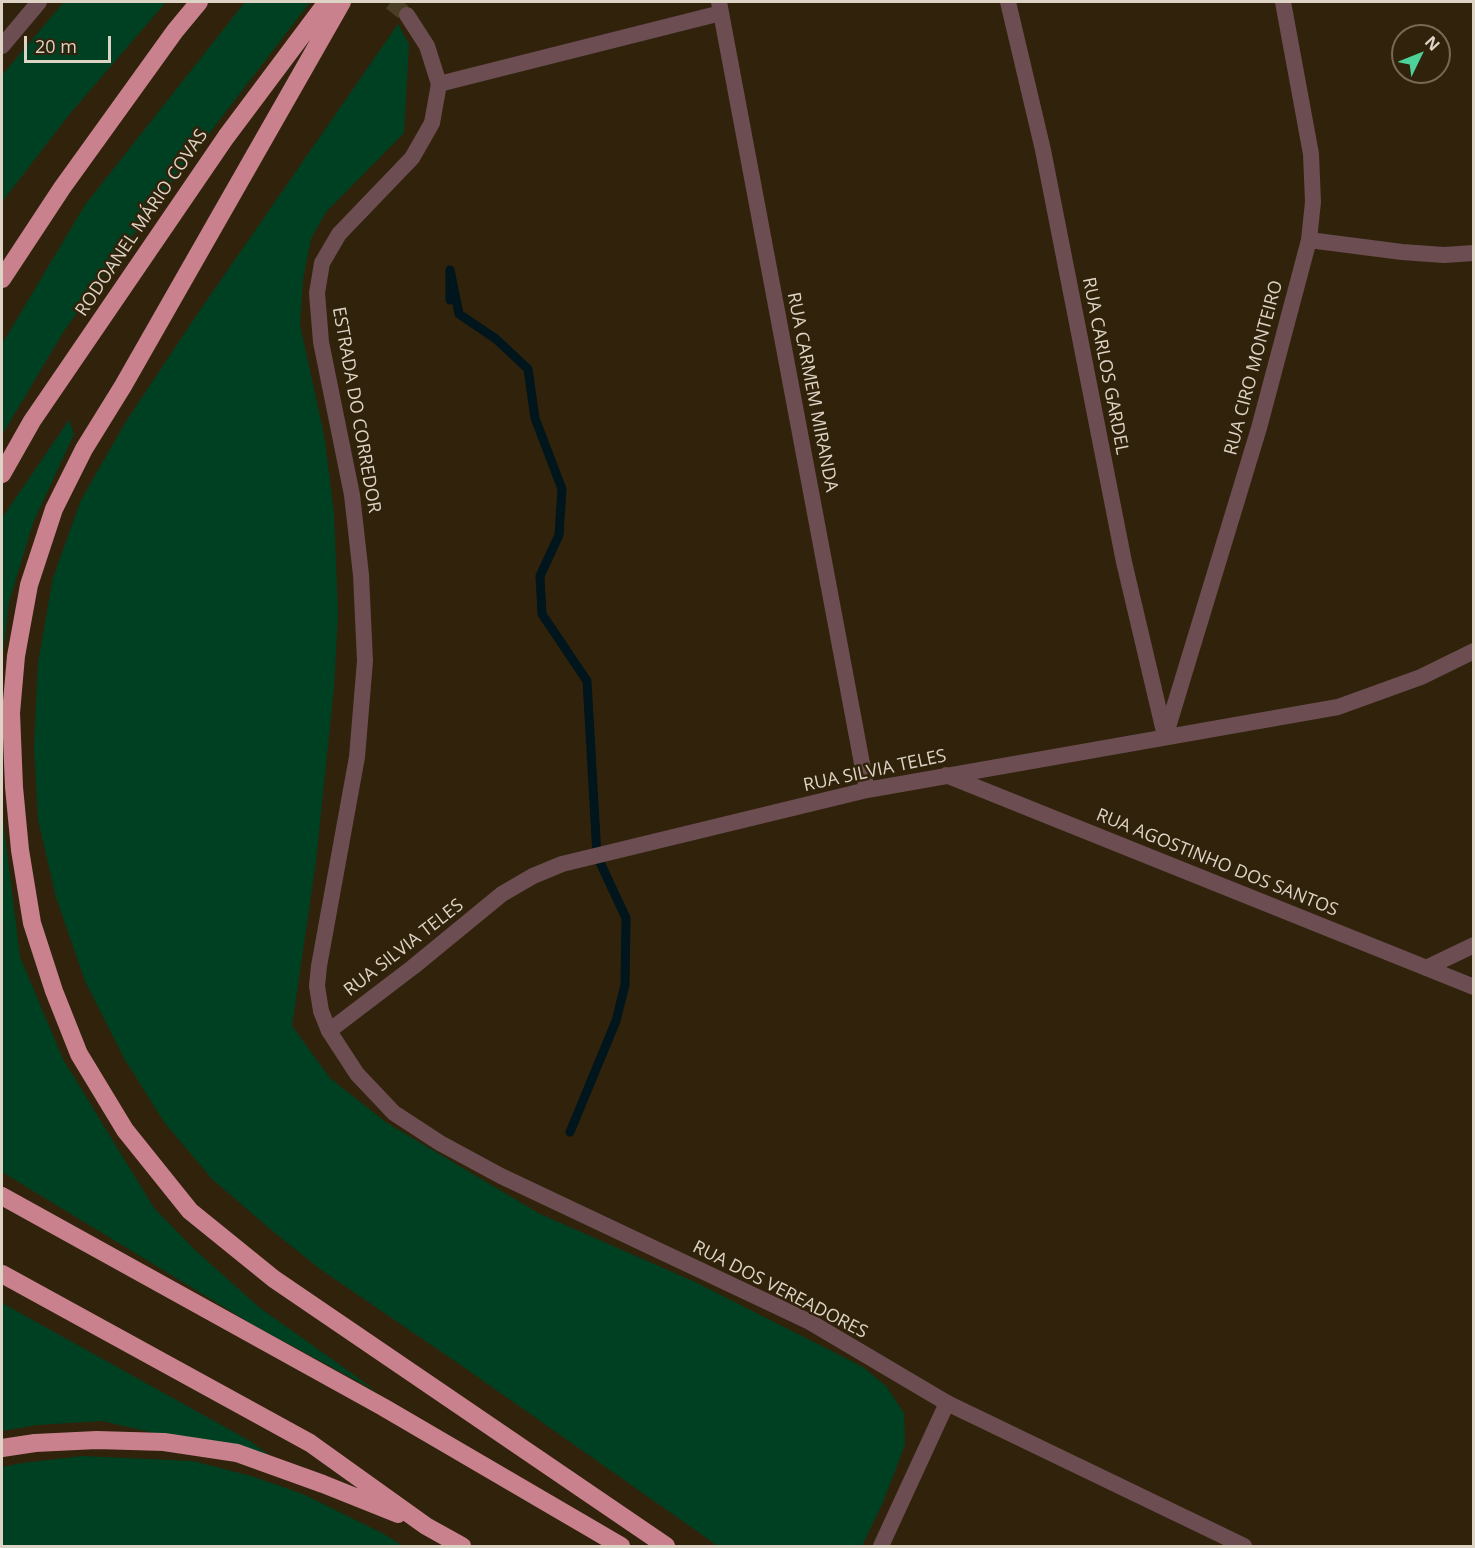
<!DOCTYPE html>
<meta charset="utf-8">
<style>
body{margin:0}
#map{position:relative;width:1475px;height:1548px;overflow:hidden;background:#31230b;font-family:"Open Sans",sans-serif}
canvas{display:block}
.frame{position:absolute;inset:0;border:3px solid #ddd4c6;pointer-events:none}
.north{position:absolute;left:1391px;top:24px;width:60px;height:60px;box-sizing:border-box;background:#31230b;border:2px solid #766a56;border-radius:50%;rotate:47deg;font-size:16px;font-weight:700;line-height:24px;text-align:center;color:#ddd4c6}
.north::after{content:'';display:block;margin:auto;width:21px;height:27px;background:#4dd39a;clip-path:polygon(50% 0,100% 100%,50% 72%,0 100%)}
.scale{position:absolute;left:24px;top:36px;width:87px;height:27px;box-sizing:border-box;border:3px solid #ddd4c6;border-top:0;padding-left:8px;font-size:18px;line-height:21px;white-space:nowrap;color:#ddd4c6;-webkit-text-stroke:4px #31230b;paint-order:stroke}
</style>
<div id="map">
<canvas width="1475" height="1548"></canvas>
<div class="frame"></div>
<div class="north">N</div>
<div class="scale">20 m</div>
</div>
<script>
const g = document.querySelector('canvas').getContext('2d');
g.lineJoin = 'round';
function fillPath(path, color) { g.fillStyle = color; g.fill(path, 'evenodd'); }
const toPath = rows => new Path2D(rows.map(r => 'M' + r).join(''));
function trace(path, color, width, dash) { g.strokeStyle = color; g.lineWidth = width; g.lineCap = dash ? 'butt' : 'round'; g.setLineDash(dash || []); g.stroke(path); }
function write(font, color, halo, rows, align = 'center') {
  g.font = font + ' "Open Sans",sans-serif'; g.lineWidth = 5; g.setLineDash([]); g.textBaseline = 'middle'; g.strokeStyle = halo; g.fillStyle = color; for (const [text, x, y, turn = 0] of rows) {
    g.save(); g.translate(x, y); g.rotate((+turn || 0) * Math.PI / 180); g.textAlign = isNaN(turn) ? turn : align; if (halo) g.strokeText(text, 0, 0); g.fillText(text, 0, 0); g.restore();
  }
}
fillPath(toPath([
 [64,2,166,2,68,116,2,202,2,75],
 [245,2,310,2,165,191,64,331,2,435,2,344,85,205],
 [398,24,409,44,404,133,326,212,311,239,303,279,300,325,324,435,334,513,338,614,334,687,316,861,292,1026,330,1078,387,1123,540,1214,695,1282,863,1367,886,1386,904,1413,905,1445,883,1502,862,1546,718,1546,465,1368,320,1269,270,1229,212,1179,164,1122,124,1058,85,981,56,897,38,820,34,746,38,663,53,578,81,500,125,423,198,313],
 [69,420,74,434,33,523,9,602,2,662,2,518],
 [2,812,20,957,63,1059,154,1208,195,1250,260,1308,378,1392,255,1326,2,1172],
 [2,1303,250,1441,277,1461,102,1421,37,1425,2,1431],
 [82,1456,193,1461,251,1476,303,1494,384,1534,403,1546,2,1546,2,1467,22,1463]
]), '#004022');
trace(toPath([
 [450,300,450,270,459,314,496,339,528,369,535,418,562,489,559,535,540,576,542,614,587,681,597,856,626,918,625,985,616,1021,570,1132]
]), '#00151c', 9);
trace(toPath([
 [391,2,407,15]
]), '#4b3e27', 16, [16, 8]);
trace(toPath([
 [719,2,867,790],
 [1008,2,1043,150,1124,562,1165,736],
 [2,46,39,2],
 [439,84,721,13],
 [1309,240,1402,252,1444,255,1474,253],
 [1165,737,1259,428,1309,240,1313,202,1311,154,1283,2],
 [946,775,1474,987],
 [1426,968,1474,945],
 [329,1031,413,967,502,894,533,876,562,864,867,790,1338,707,1421,677,1474,651],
 [947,1403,1244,1546]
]), '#6b4d52', 16);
trace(toPath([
 [407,15,427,46,439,84,432,123,412,158,339,234,322,263,317,293,321,342,352,495,361,575,365,661,357,757,319,966,317,986,321,1011,329,1031,357,1074,394,1113,440,1143,501,1176,810,1322,947,1403,881,1546]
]), '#6b4d52', 16);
trace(toPath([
 [342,2,123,386,84,449,54,509,29,585,16,656,11,713,14,787,20,850,32,923,54,991,79,1054,125,1130,190,1211,274,1279,666,1546],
 [2,279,62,188,175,31,199,2],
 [2,474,32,421,226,137,327,2],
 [2,1196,383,1407,621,1546],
 [2,1274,310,1443,426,1526,462,1546],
 [2,1448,35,1443,97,1440,164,1442,237,1453,323,1484,398,1514]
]), '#c9828d', 18);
write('18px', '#ddd4c6', '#31230b', [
 ["RODOANEL MÁRIO COVAS",142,223,-56],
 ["RUA CARLOS GARDEL",1105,366,79],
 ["RUA CIRO MONTEIRO",1254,368,-75],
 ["RUA CARMEM MIRANDA",812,392,79],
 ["ESTRADA DO CORREDOR",356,410,80],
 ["RUA SILVIA TELES",875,771,-12],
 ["RUA AGOSTINHO DOS SANTOS",1217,863,22],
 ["RUA SILVIA TELES",404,948,-38],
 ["RUA DOS VEREADORES",780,1290,27]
]);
</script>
